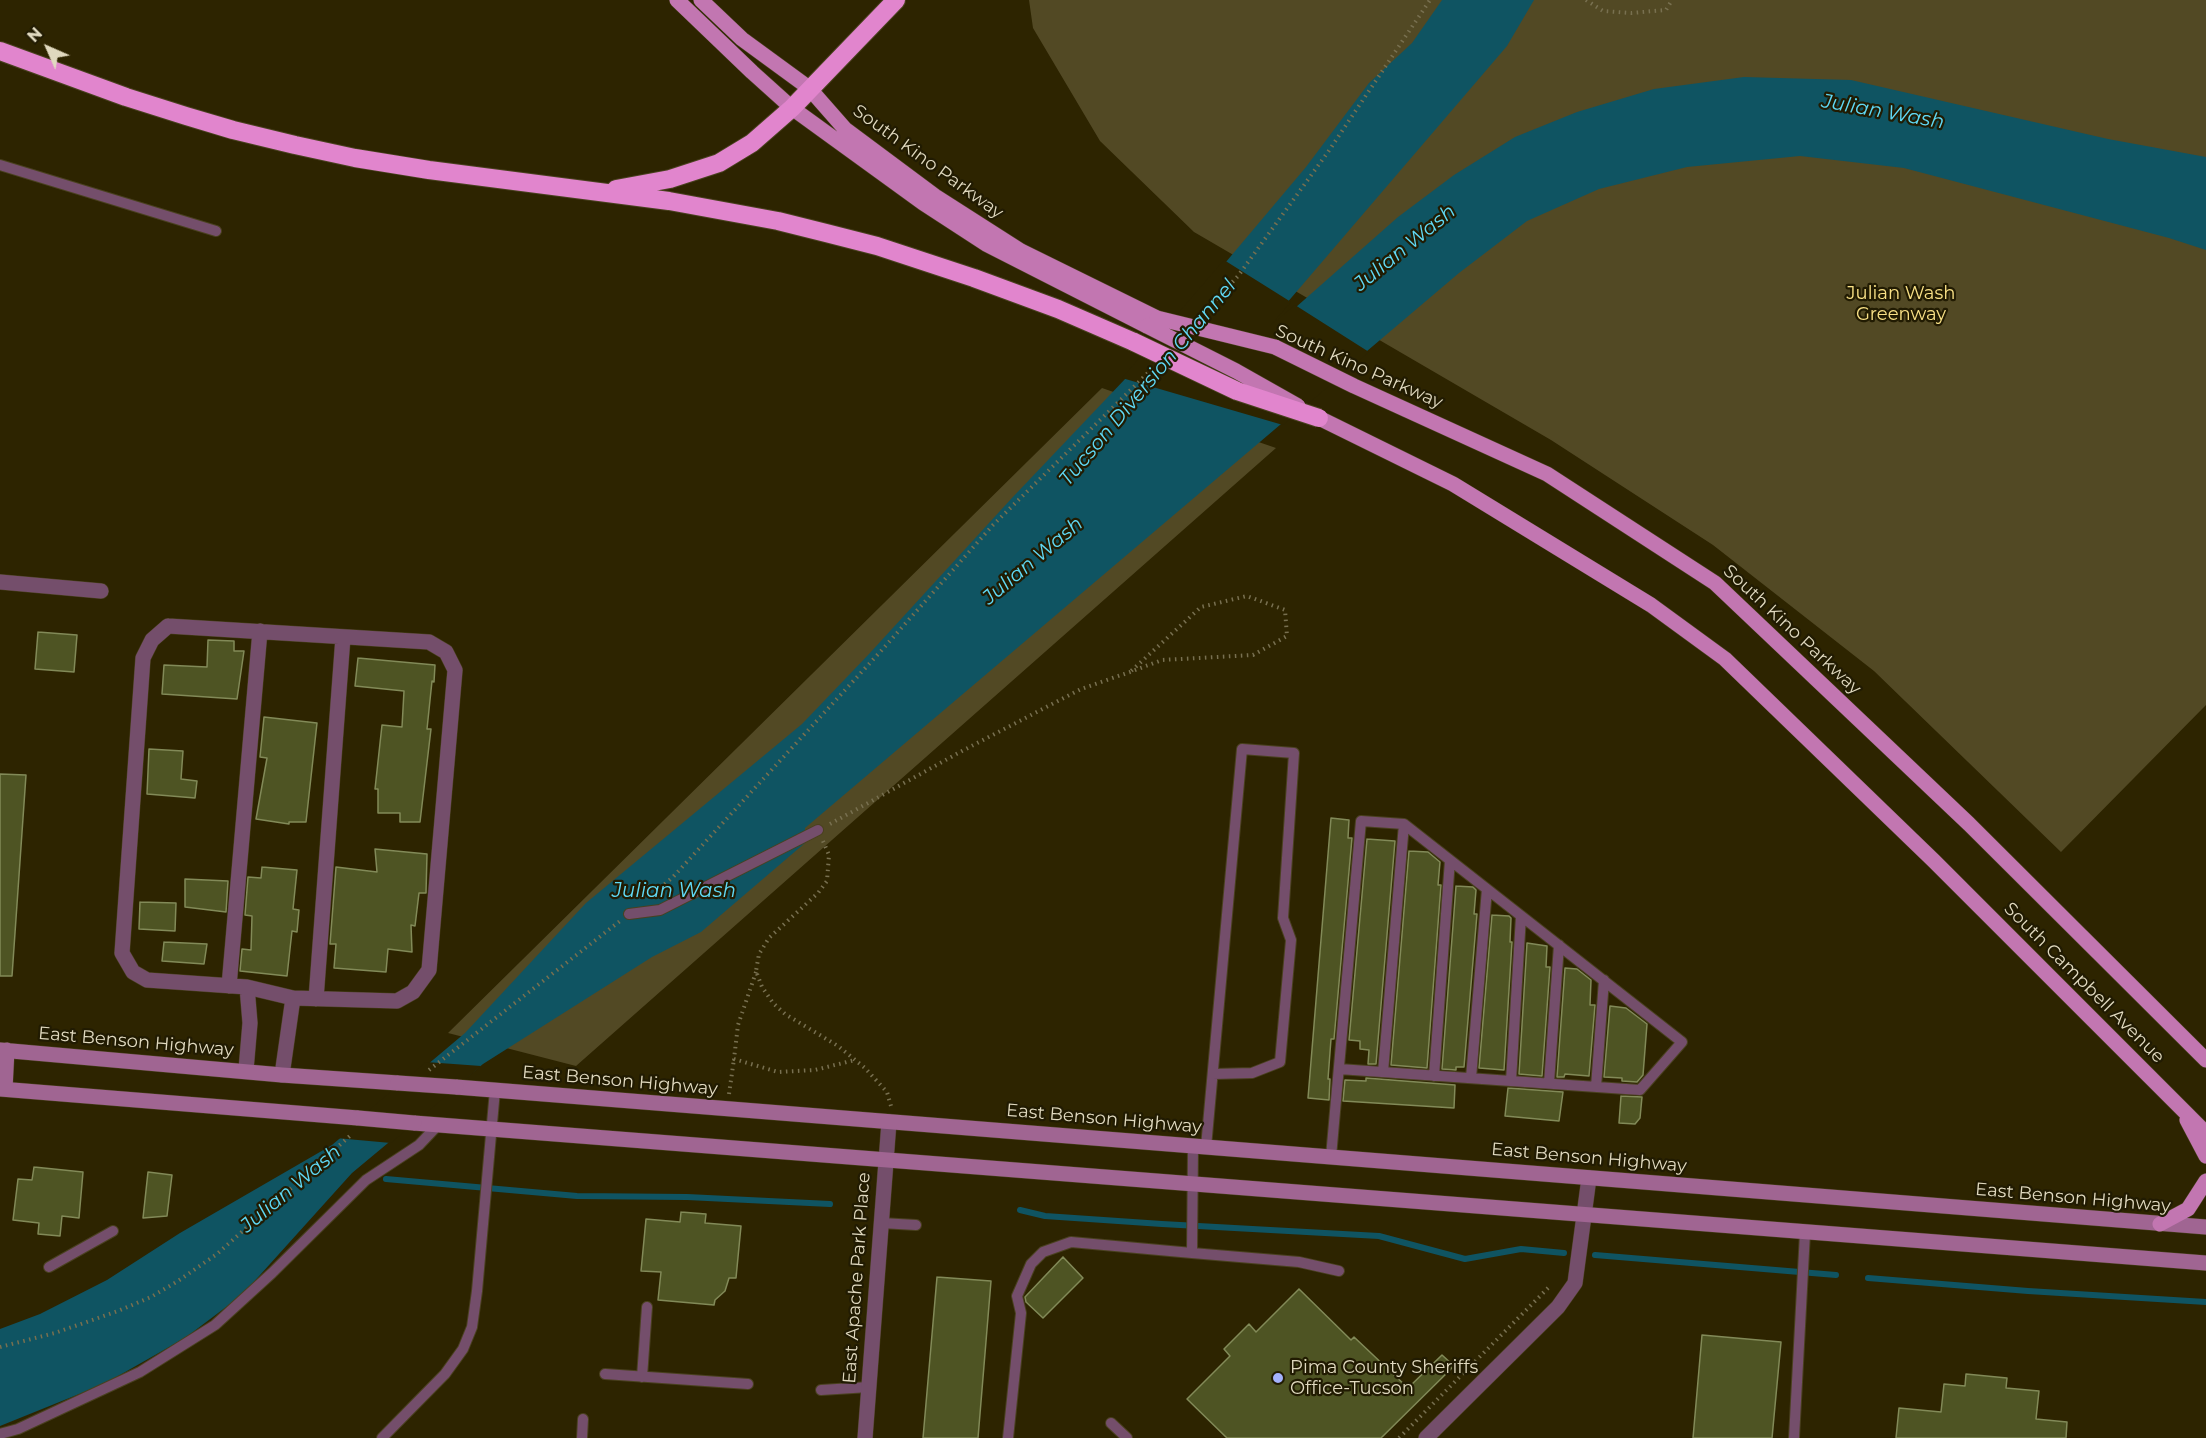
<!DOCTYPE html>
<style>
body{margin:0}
#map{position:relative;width:2206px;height:1438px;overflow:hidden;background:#2d2400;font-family:Montserrat,sans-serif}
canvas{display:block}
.north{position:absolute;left:18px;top:18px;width:60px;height:60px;-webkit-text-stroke:4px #211b02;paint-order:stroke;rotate:315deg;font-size:16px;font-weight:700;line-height:24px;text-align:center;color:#e0d9bf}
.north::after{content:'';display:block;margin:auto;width:21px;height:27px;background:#e0d9bf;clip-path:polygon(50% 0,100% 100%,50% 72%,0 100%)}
</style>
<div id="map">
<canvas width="2206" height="1438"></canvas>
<div class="north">N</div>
</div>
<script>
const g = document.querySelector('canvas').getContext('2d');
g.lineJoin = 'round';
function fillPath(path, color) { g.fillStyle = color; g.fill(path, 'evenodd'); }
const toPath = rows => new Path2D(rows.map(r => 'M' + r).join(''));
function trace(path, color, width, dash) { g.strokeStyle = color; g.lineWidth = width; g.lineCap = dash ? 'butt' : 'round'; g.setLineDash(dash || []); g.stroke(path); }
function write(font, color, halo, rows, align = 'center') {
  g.font = font + ' Montserrat,sans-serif'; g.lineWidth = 4.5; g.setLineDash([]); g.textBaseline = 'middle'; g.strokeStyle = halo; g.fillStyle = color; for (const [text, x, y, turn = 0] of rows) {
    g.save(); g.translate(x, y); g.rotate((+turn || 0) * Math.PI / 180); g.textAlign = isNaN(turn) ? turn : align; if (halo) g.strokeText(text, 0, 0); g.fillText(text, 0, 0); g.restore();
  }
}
fillPath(toPath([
 [1029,0,2206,0,2206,705,2061,852,1874,671,1713,545,1551,440,1194,232,1100,141,1033,28],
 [1102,388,1276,448,576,1066,448,1033]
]), '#524924');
fillPath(toPath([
 [1442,0,1534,0,1507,46,1244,353,1398,217,1454,175,1515,137,1577,112,1654,89,1744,77,1851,80,2108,139,2206,157,2206,250,2169,238,1904,168,1800,156,1687,167,1599,189,1527,221,1459,273,805,828,805,843,701,932,652,957,483,1064,352,1173,242,1295,185,1338,104,1384,0,1426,0,1329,40,1314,107,1280,180,1233,332,1145,465,1033,586,903,802,724,869,654,1011,499,1145,358,1306,167,1369,83,1412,43]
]), '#0f5462');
fillPath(toPath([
 [1224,260,1291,302,1270,326,1295,305,1369,352,1283,425,1122,378],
 [426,1062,481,1066,391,1143,336,1138]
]), '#2d2400');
trace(toPath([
 [386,1179,577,1196,687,1197,830,1204],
 [1020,1210,1045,1216,1162,1224,1379,1236,1465,1259,1521,1249,1564,1253],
 [1595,1255,1836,1275],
 [1868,1278,2028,1291,2206,1302]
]), '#0f5462', 6);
const building = toPath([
 [38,632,77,635,74,672,35,669,38,632],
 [208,640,234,641,234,651,244,651,237,699,162,694,164,665,207,667,208,640],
 [358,658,435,665,434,682,432,681,427,729,431,729,420,822,400,822,400,813,378,813,378,789,375,789,382,725,402,727,404,691,355,686,358,658],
 [264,717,317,723,306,822,289,822,289,824,256,819,267,758,260,757,264,717],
 [149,749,183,751,181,779,197,781,195,798,147,794,149,749],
 [0,774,26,775,12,976,0,976,0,774],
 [1331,818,1349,820,1348,838,1352,838,1334,1039,1331,1039,1328,1079,1330,1079,1329,1100,1308,1098,1331,818],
 [1367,839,1395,841,1376,1064,1368,1064,1369,1050,1360,1049,1360,1041,1349,1040,1367,839],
 [375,849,427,854,426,893,419,893,415,926,411,925,412,952,388,949,386,972,334,968,336,944,330,944,336,867,377,872,375,849],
 [1409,851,1428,852,1440,862,1438,885,1441,885,1427,1068,1391,1065,1409,851],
 [262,867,297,870,293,909,299,910,297,932,292,931,287,976,240,971,242,949,251,950,252,916,245,915,248,877,261,878,262,867],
 [185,879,228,881,226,912,185,907,185,879],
 [1456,886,1473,887,1476,890,1474,914,1477,914,1464,1067,1456,1067,1456,1070,1442,1069,1456,886],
 [140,902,176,903,175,931,139,929,140,902],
 [1492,915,1509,916,1511,918,1510,942,1512,942,1504,1070,1479,1068,1492,915],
 [164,942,207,944,204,964,162,961,164,942],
 [1527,943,1547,946,1546,967,1550,967,1542,1076,1519,1074,1527,943],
 [1565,968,1577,969,1591,980,1590,1005,1595,1005,1589,1076,1565,1074,1564,1077,1557,1077,1565,968],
 [1610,1006,1626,1008,1647,1024,1643,1075,1637,1082,1622,1081,1622,1078,1604,1077,1610,1006],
 [1366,1078,1455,1085,1454,1108,1343,1101,1345,1080,1366,1081,1366,1078],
 [1508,1088,1563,1092,1559,1121,1505,1116,1508,1088],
 [1621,1096,1642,1097,1640,1118,1635,1124,1619,1123,1621,1096],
 [34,1167,83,1172,79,1218,62,1216,60,1236,38,1234,39,1223,13,1220,18,1179,32,1180,34,1167],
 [148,1172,172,1175,167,1216,143,1218,148,1172],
 [681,1212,706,1214,705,1223,741,1226,736,1278,729,1278,725,1291,715,1300,714,1305,658,1300,661,1272,641,1271,646,1219,680,1222,681,1212],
 [1063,1257,1083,1278,1043,1318,1026,1302,1025,1297,1063,1257],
 [937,1277,991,1281,978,1438,923,1438,937,1277],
 [1299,1289,1351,1340,1354,1337,1408,1388,1442,1355,1454,1366,1381,1438,1227,1438,1187,1399,1230,1356,1224,1349,1249,1324,1256,1332,1299,1289],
 [1702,1335,1781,1342,1772,1438,1693,1438,1702,1335],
 [1966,1374,2007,1378,2006,1388,2039,1391,2036,1419,2067,1422,2066,1438,1896,1438,1899,1408,1941,1412,1944,1384,1965,1386,1966,1374]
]);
fillPath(building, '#4e5423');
trace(building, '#828a58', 1.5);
const service = toPath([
 [0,165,216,231],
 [629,914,660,910,818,830],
 [1383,1072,1404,824],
 [1434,1076,1450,860],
 [1471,1078,1487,889],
 [1511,1081,1521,916],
 [1549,1083,1559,945],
 [1596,1087,1604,980],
 [1206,1147,1242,749,1294,753,1283,918,1291,940,1280,1062,1252,1073,1213,1074],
 [1331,1157,1336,1100,1361,821,1404,824,1682,1042,1640,1090,1339,1069],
 [881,1223,916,1225],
 [1192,1253,1299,1262,1339,1271],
 [49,1267,113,1231],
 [605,1374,748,1384],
 [642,1377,647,1307],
 [821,1390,869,1387],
 [1111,1423,1127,1438],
 [0,1434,18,1429,140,1372,215,1325,272,1273,366,1180,419,1145,438,1125],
 [382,1438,445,1374,463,1349,472,1327,477,1291,495,1090],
 [582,1438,583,1419],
 [1008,1438,1021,1313,1017,1296,1031,1264,1043,1252,1071,1242,1192,1253,1193,1146],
 [1794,1438,1805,1233]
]);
const minor = toPath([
 [0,582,101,591],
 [168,626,429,642,446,652,455,670,429,970,413,992,397,1001,293,998,247,987,147,980,133,972,122,953,143,658,152,640,168,626],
 [229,986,260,631],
 [316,999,343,637],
 [246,1070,250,1023,247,987],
 [282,1075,293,998],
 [865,1438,889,1122],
 [1426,1438,1558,1307,1575,1283,1589,1178]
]);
const secondary = toPath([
 [0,1050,282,1075,398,1083],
 [456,1087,2206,1227],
 [0,1089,358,1118],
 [5,1089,7,1050],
 [414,1123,2206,1263]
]);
const primary = toPath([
 [677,0,752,72,792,108,923,203,986,244,1147,326],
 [701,0,742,39,809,88,845,129,935,196,1021,251,1157,318],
 [1275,347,1354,386,1547,474,1715,583,1969,824,2206,1060],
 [1319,418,1453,484,1651,605,1725,659,1934,861,2206,1133],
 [2187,1120,2206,1156],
 [2160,1224,2188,1209,2206,1181]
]);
const motorway = toPath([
 [0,51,126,97,186,116,233,130,295,145,355,158,429,170,669,201,778,221,826,233,877,246,974,278,1058,309,1134,342],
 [616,189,670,179,719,163,752,143,792,108,896,0]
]);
trace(service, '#4a411f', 12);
trace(minor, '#4a411f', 16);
trace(secondary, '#4a411f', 16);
trace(primary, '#4a411f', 16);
trace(motorway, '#4a411f', 20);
trace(toPath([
 [1586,0,1603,11,1631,13,1666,10,1672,0],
 [1204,313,1238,276,1328,152,1430,0],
 [830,824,962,751,1081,689,1130,672,1162,660,1253,655,1287,636,1285,610,1247,596,1201,607,1130,672],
 [823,841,829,855,827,881,818,893,769,938,759,954,756,971,762,987,773,1003,785,1014,838,1046,865,1068,887,1092,891,1106],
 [651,896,673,877,881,651,993,525,1152,369],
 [756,972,738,1025,734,1059,778,1072,815,1070,855,1060],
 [429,1070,620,921],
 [729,1094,734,1059],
 [0,1347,55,1333,118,1311,151,1297,178,1281,217,1254,352,1134],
 [1399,1438,1551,1285]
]), '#787050', 4, [1.5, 4.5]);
trace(service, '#744e6b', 10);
trace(minor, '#744e6b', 15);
trace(secondary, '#a06592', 15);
trace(primary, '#c276b1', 15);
trace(motorway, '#e185cd', 18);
const secondaryBridge = toPath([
 [398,1083,456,1087],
 [358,1118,414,1123]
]);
const primaryBridge = toPath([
 [1157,318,1275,347],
 [1147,326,1236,371,1298,406]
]);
const motorwayBridge = toPath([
 [1134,342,1237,391,1319,418]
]);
trace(secondaryBridge, '#4a411f', 16, []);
trace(primaryBridge, '#4a411f', 16, []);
trace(motorwayBridge, '#4a411f', 20, []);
trace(secondaryBridge, '#a06592', 15);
trace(primaryBridge, '#c276b1', 15);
trace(motorwayBridge, '#e185cd', 18);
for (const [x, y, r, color] of [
 [1278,1378,6,"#a4b2fc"]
]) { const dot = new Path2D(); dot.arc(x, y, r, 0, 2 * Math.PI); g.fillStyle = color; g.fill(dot); trace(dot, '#211b02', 2); }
write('18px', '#e0d9bf', '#211b02', [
 ["South Kino Parkway",928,162,36],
 ["South Kino Parkway",1359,367,24],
 ["South Kino Parkway",1792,630,43],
 ["South Campbell Avenue",2084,983,45],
 ["East Benson Highway",136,1042,5],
 ["East Benson Highway",620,1081,5],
 ["East Benson Highway",1104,1119,5],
 ["East Benson Highway",1589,1158,5],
 ["East Benson Highway",2073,1198,5],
 ["East Apache Park Place",857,1278,-86]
]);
write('18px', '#f9e186', '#211b02', [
 ["Julian Wash",1901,294],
 ["Greenway",1901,315]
]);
write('18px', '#e0d9bf', '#211b02', [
 ["Pima County Sheriffs",1290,1368],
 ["Office-Tucson",1290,1389]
], 'left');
write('italic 20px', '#60d9f5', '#211b02', [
 ["Julian Wash",1883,112,10],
 ["Julian Wash",1405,248,-39],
 ["Tucson Diversion Channel",1148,383,-50],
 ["Julian Wash",1033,561,-40],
 ["Julian Wash",674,891],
 ["Julian Wash",291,1189,-40]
]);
</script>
